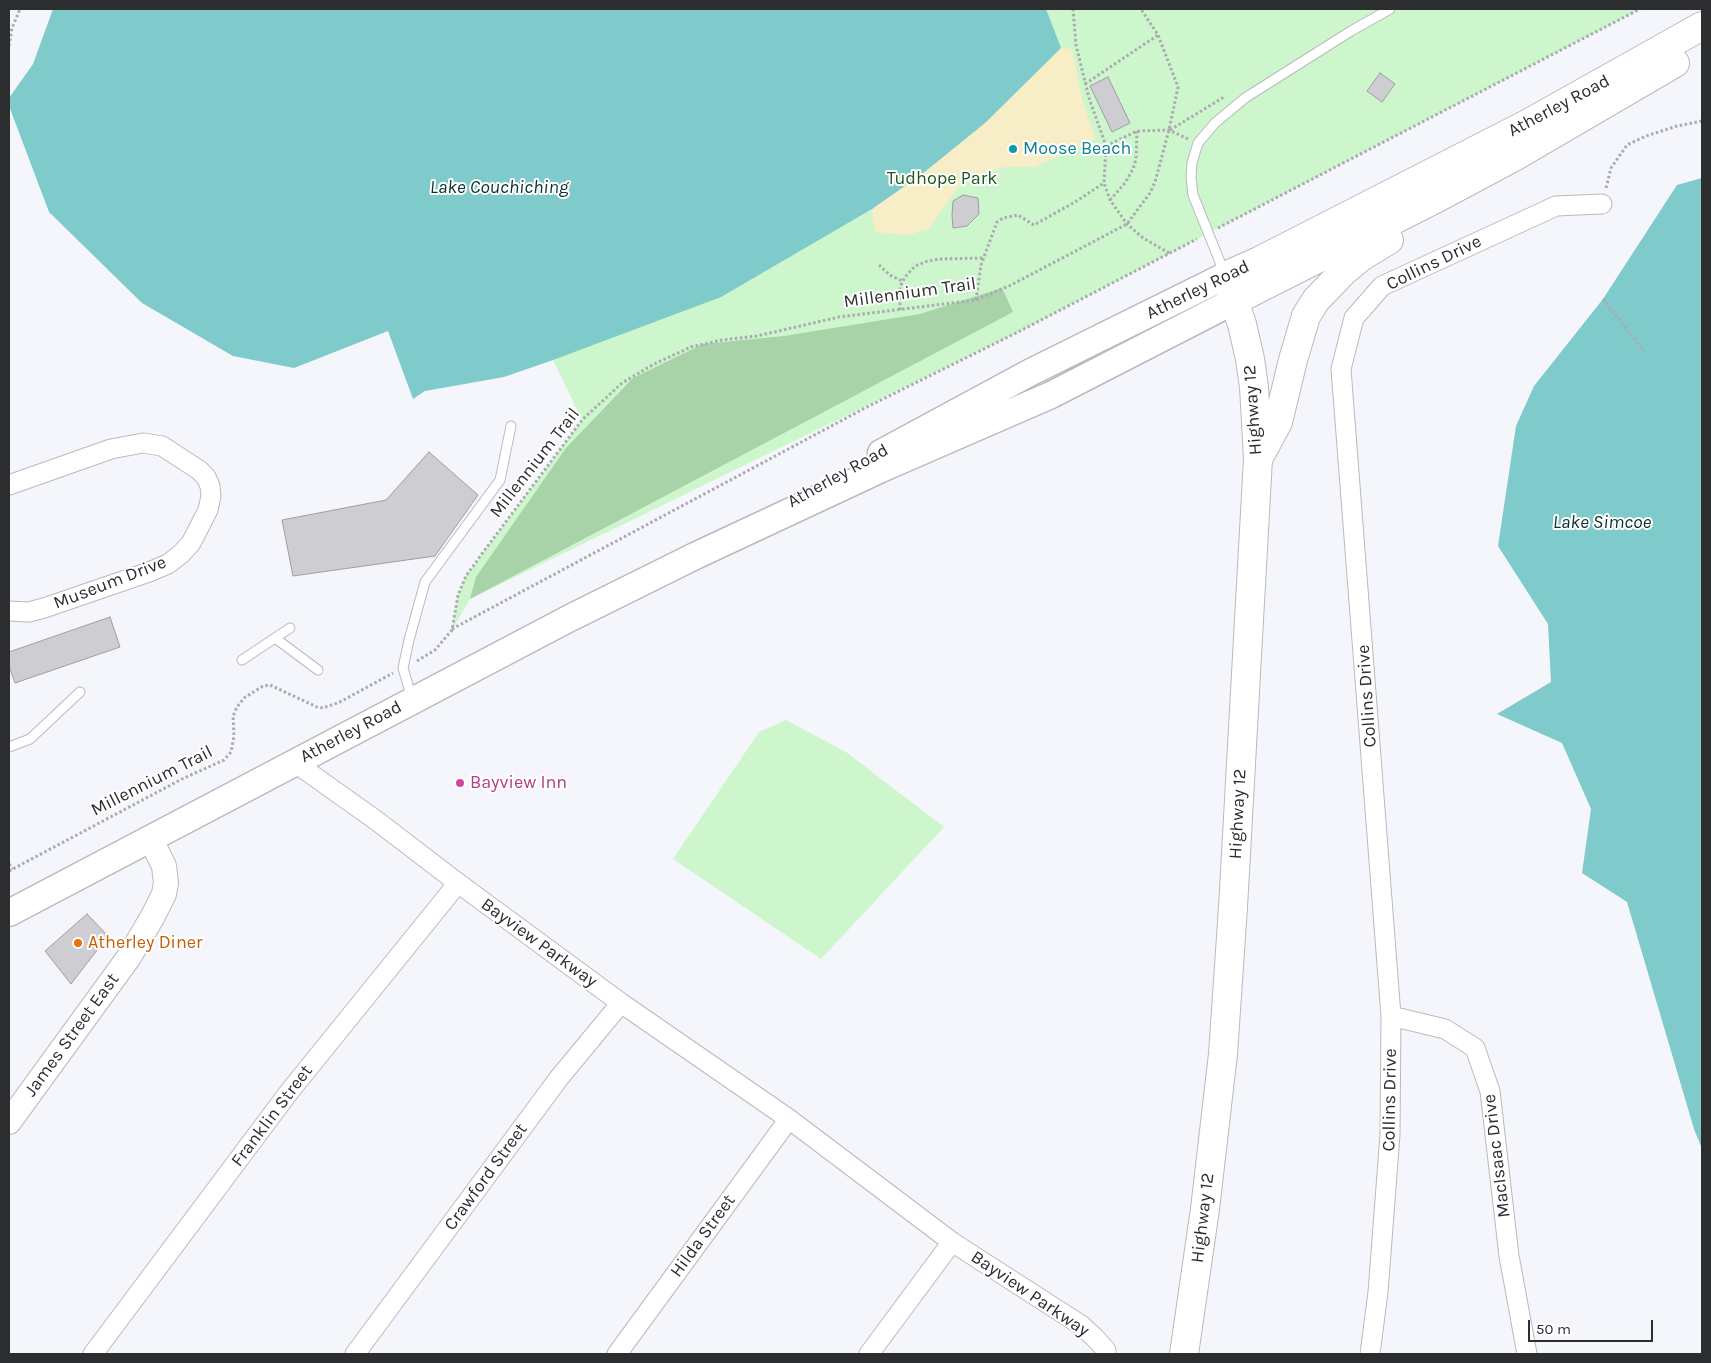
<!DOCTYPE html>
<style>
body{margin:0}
#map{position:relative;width:1711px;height:1363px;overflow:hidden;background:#f5f6fc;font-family:Karla,sans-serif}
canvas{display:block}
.frame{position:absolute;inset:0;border:10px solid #2c2d2f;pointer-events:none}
.scale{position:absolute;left:1528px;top:1320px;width:125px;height:22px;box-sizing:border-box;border:2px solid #2c2d2f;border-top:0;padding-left:6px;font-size:15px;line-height:18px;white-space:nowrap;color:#2c2d2f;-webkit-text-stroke:4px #fff;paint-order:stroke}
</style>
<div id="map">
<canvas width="1711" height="1363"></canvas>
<div class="frame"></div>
<div class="scale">50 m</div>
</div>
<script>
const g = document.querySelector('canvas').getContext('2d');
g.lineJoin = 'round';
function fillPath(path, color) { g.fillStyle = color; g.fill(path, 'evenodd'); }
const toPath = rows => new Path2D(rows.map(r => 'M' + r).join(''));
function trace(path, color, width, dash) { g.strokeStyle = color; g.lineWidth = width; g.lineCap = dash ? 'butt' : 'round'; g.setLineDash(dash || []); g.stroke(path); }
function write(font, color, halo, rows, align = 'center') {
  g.font = font + ' Karla,sans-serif'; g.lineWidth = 4; g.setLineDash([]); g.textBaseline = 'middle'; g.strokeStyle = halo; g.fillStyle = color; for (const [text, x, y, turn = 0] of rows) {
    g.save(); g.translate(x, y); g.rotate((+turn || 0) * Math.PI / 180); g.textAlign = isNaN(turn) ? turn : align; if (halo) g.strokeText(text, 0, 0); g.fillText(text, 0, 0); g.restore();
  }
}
fillPath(toPath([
 [850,9,1640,9,1020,331,470,599,452,630,458,595,466,576,582,420,553,360,813,67],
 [786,720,846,752,944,827,821,959,673,859,759,732]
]), '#cdf6cc');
fillPath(toPath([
 [1002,288,1013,312,470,599,476,577,566,448,633,378,703,344,784,336,920,314]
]), '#a8d2a7');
fillPath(toPath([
 [1061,48,1072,49,1083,103,1096,139,1035,167,1005,167,976,176,958,188,929,229,908,235,876,232,873,222,872,209,922,174,985,123]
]), '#f7edc7');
fillPath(toPath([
 [53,9,1046,9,1061,48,985,123,922,174,872,209,721,297,553,360,504,377,425,391,413,399,388,331,294,368,233,356,142,303,49,212,9,106,9,98,33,64],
 [1702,178,1702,1149,1694,1129,1627,902,1582,873,1591,809,1562,743,1497,714,1551,682,1548,624,1498,546,1516,426,1534,386,1603,299,1677,185]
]), '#7fcacb');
const building = toPath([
 [1380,73,1395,84,1382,102,1367,91,1380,73],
 [1108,77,1130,123,1112,132,1090,86,1108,77],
 [963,195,978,198,979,214,967,226,953,228,952,215,953,201,963,195],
 [429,452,478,495,435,556,293,576,282,520,386,500,429,452],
 [110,617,120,647,15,683,9,666,9,652,110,617],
 [87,914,108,936,71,984,45,951,87,914]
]);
fillPath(building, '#cdcdd2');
trace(building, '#9e9da3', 1);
const service = toPath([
 [1224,272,1193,195,1191,177,1192,163,1198,143,1215,123,1245,98,1351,31,1390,9],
 [275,638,318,670],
 [242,660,290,628],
 [412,699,403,668,409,640,425,582,500,480,511,426],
 [9,747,30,739,80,692]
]);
const minor = toPath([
 [9,485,111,449,143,443,162,446,199,470,206,477,210,486,211,496,208,510,191,543,181,554,168,564,149,572,44,608,29,612,9,611],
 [294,762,377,821,458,883,621,1003,789,1119,952,1242,1081,1325,1094,1337,1106,1350,1106,1354],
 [1391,1016,1445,1029,1475,1048,1490,1091,1509,1256,1527,1354],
 [93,1354,289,1092,458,883],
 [355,1354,559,1078,621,1003],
 [617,1354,789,1119],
 [869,1354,952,1242],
 [1370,1354,1378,1292,1390,1135,1391,1016,1341,369,1354,318,1382,286,1556,206,1602,204]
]);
const tertiary = toPath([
 [9,1122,129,957,153,916,164,894,166,883,164,866,150,838]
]);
const secondary = toPath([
 [881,453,1031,372,1225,276],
 [9,913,570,618,695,556,881,469,1051,395,1234,301]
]);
const trunk = toPath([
 [1234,301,1437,198,1514,157,1675,63],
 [1258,459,1278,422,1293,360,1306,316,1316,300,1343,272,1361,257,1389,240],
 [1184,1354,1205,1209,1223,1054,1233,907,1258,459,1254,387,1250,359,1242,324,1225,276,1259,261,1527,124,1702,26]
]);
trace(service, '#b9babf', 11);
trace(minor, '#b9babf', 21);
trace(tertiary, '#b9babf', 26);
trace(secondary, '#b9babf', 29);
trace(trunk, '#b9babf', 30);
trace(toPath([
 [1073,9,1076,45,1089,98,1106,146,1104,183,1110,200,1127,224,1143,238,1169,253],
 [9,46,12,28,20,9],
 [1085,84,1158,35],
 [1170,130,1224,97],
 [1106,146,1137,131,1169,130,1188,139],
 [1606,188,1611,168,1627,145,1646,136,1677,126,1702,121],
 [1110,200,1125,183,1133,169,1136,159,1137,131],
 [1218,228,1640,9],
 [879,265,890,275,902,281],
 [1603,299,1644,351],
 [976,300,981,265,997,222,1003,218,1018,215,1034,225,1075,202,1104,183],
 [900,310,900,287,905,277,915,266,928,261,939,259,984,258],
 [452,629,865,408,1020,331,1197,239],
 [417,661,435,650,452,630,458,595,466,576,481,555,582,420,622,383,654,364,691,347,722,340,757,336,839,317,976,300,1011,285,1127,224,1150,193,1155,182,1169,130,1178,87,1158,35,1141,9],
 [9,864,13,869],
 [9,871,182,779,224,760,231,752,234,736,233,716,237,707,244,698,263,686,270,685,317,707,323,708,340,702,393,673]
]), '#aaabb0', 3, [2.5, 2.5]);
trace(service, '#fff', 9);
trace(minor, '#fff', 19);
trace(tertiary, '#fff', 24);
trace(secondary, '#fff', 26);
trace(trunk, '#fff', 28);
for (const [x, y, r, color] of [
 [1013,149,5,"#0f9aa8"],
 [460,783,5,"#d1479c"],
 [78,943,5,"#e8710a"]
]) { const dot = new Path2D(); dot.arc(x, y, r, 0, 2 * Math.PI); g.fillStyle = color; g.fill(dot); trace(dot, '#fff', 2); }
write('18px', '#2c2d2f', '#fff', [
 ["Atherley Road",1559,106,-28],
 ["Collins Drive",1434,263,-26],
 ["Atherley Road",1198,290,-26],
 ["Millennium Trail",910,293,-8],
 ["Highway 12",1253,410,-94],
 ["Millennium Trail",535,463,-52],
 ["Atherley Road",838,476,-29],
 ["Museum Drive",110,583,-21],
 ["Collins Drive",1367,696,-94],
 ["Atherley Road",351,732,-28],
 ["Millennium Trail",152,781,-27],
 ["Highway 12",1238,814,-87],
 ["Bayview Parkway",539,943,36],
 ["James Street East",72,1035,-54],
 ["Collins Drive",1390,1100,-89],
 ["Franklin Street",272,1116,-53],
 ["MacIsaac Drive",1497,1156,-97],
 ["Crawford Street",486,1177,-54],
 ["Highway 12",1203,1218,-83],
 ["Hilda Street",703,1236,-54],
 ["Bayview Parkway",1030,1294,34]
]);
write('18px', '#0d838f', '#fff', [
 ["Moose Beach",1023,149]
], 'left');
write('18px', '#1d5720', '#fff', [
 ["Tudhope Park",942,179]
]);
write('18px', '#b23c85', '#fff', [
 ["Bayview Inn",470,783]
], 'left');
write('18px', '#c56008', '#fff', [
 ["Atherley Diner",88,943]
], 'left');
write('italic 19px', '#093031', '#fff', [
 ["Lake Couchiching",499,188],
 ["Lake Simcoe",1602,523]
]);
</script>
